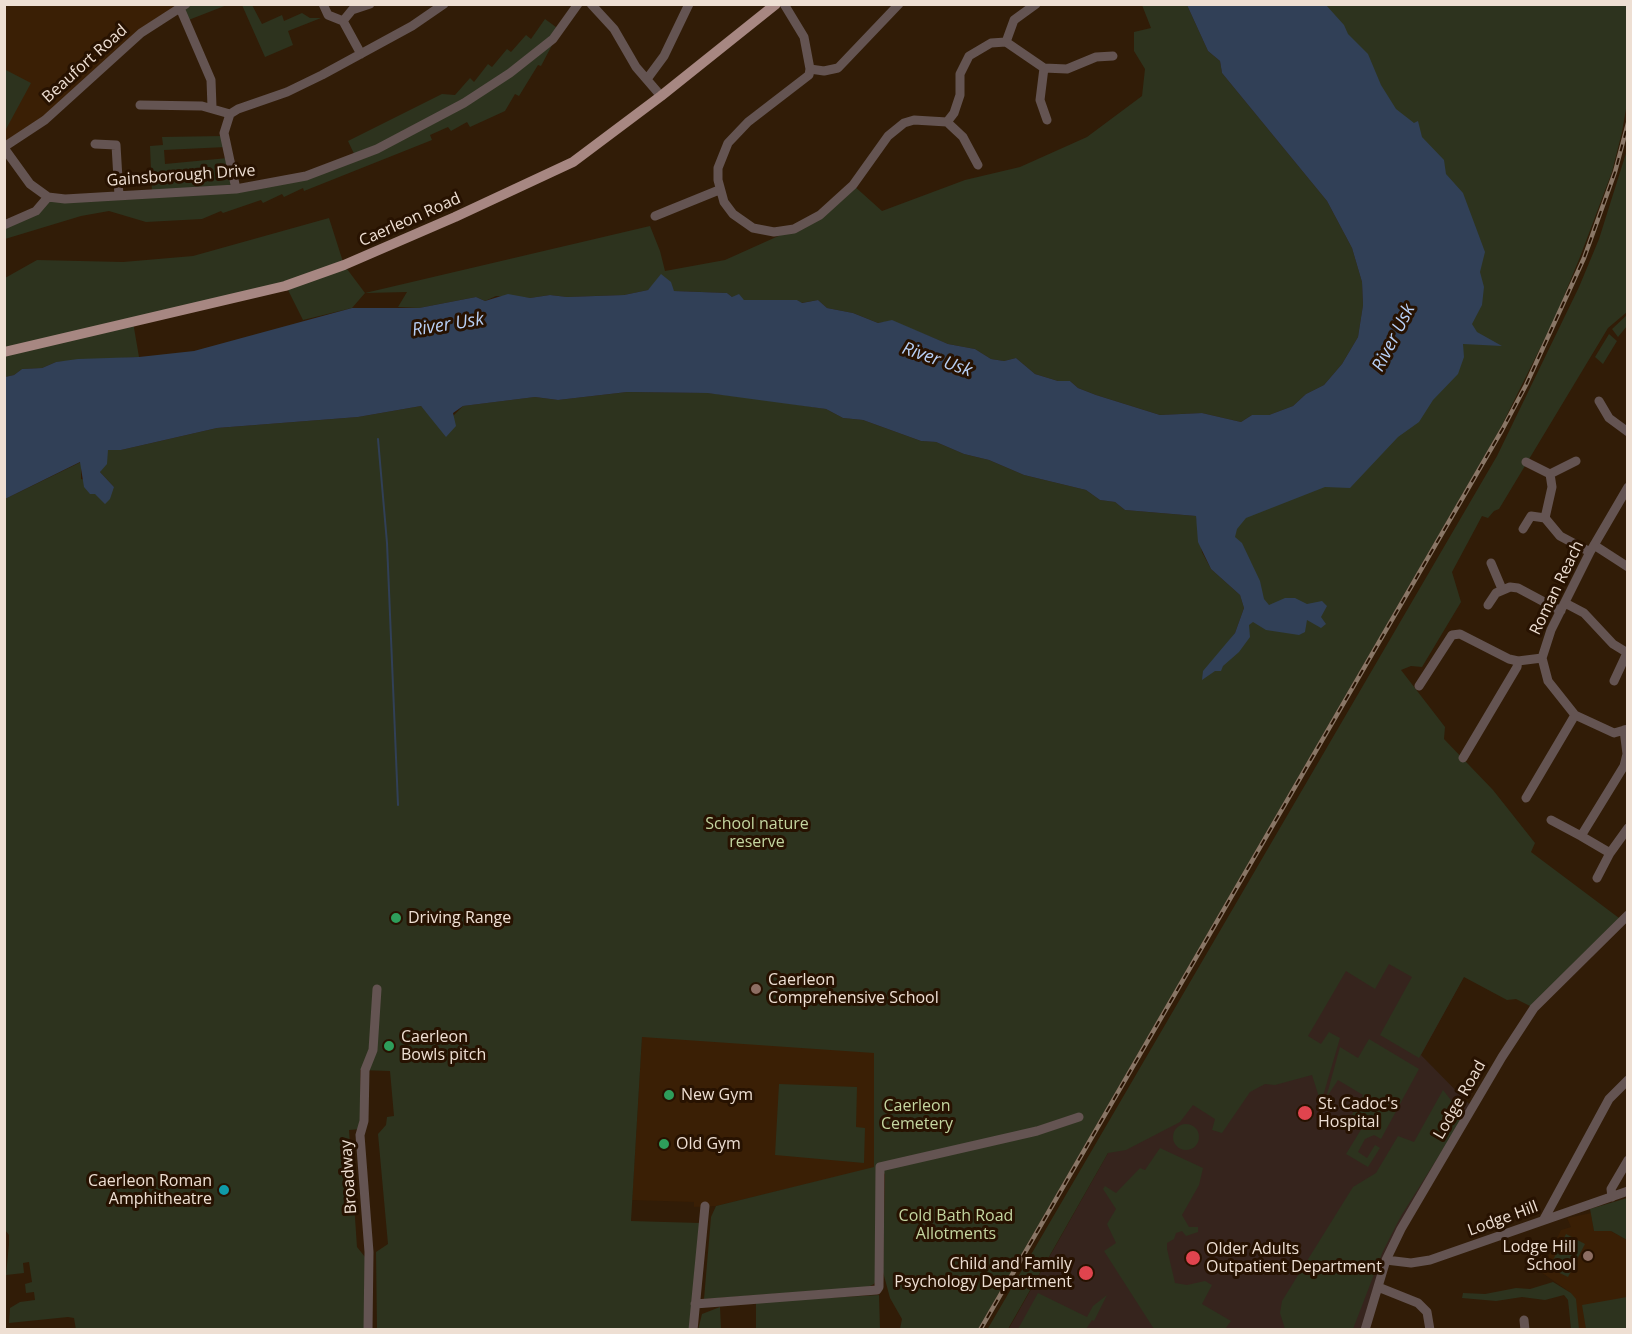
<!DOCTYPE html>
<style>
body{margin:0}
#map{position:relative;width:1632px;height:1334px;overflow:hidden;background:#311c07;font-family:"Open Sans",sans-serif}
canvas{display:block}
.frame{position:absolute;inset:0;border:6px solid #eedfd3;pointer-events:none}
</style>
<div id="map">
<canvas width="1632" height="1334"></canvas>
<div class="frame"></div>
</div>
<script>
const g = document.querySelector('canvas').getContext('2d');
g.lineJoin = 'round';
function fillPath(path, color) { g.fillStyle = color; g.fill(path, 'evenodd'); }
const toPath = rows => new Path2D(rows.map(r => 'M' + r).join(''));
function trace(path, color, width, dash) { g.strokeStyle = color; g.lineWidth = width; g.lineCap = dash ? 'butt' : 'round'; g.setLineDash(dash || []); g.stroke(path); }
function write(font, color, halo, rows, align = 'center') {
  g.font = font + ' "Open Sans",sans-serif'; g.lineWidth = 6; g.setLineDash([]); g.textBaseline = 'middle'; g.strokeStyle = halo; g.fillStyle = color; for (const [text, x, y, turn = 0] of rows) {
    g.save(); g.translate(x, y); g.rotate((+turn || 0) * Math.PI / 180); g.textAlign = isNaN(turn) ? turn : align; if (halo) g.strokeText(text, 0, 0); g.fillText(text, 0, 0); g.restore();
  }
}
fillPath(toPath([
 [5,5,186,5,141,33,45,120,5,147],
 [644,961,874,1052,874,1168,716,1206,694,1207,694,1202,632,1200,642,1037],
 [1591,1213,1594,1231,1611,1231,1627,1240,1627,1329,1575,1329,1571,1293,1541,1272,1561,1230,1571,1227,1567,1218]
]), '#3a1f05');
fillPath(toPath([
 [1485,938,1421,1055,1474,1109,1401,1229,1365,1329,1008,1330,1108,1153,1240,943]
]), '#36241d');
fillPath(toPath([
 [186,5,227,5,186,21,180,8],
 [242,5,252,5,262,24,282,15,284,21,302,13,310,18,321,18,288,31,293,45,265,57],
 [1142,5,1187,5,1208,51,1220,61,1222,73,1327,201,1352,248,1362,282,1363,305,1358,337,1342,364,1324,385,1306,394,1293,406,1269,415,1252,415,1241,422,1202,413,1160,415,1096,395,1078,388,1070,381,1058,381,1035,374,1016,358,1004,361,991,359,975,349,948,344,892,321,878,323,853,313,827,308,818,300,801,303,797,300,744,300,732,297,727,293,674,291,658,280,648,290,624,295,567,297,550,295,530,298,496,296,485,301,476,297,419,308,398,307,407,292,365,293,352,308,303,320,286,286,133,322,139,357,56,362,42,368,22,369,14,375,5,377,5,278,37,260,123,262,193,256,329,218,344,265,365,293,650,226,660,251,665,271,725,260,794,229,853,185,882,211,965,180,1020,167,1087,137,1142,96,1145,69,1134,51,1134,32,1151,28],
 [1291,5,1627,5,1627,103,1622,132,1612,172,1580,257,1555,318,1500,429,978,1329,900,1329,902,1319,890,1298,883,1272,885,1174,880,1170,877,1279,874,1284,868,1287,704,1299,711,1217,716,1206,874,1167,874,1053,642,1037,631,1221,700,1223,692,1329,377,1329,376,1252,388,1244,378,1134,386,1125,387,1117,394,1116,390,1071,360,1070,361,1129,349,1130,357,1247,365,1257,364,1329,76,1330,74,1318,68,1317,9,1323,10,1308,20,1302,35,1300,34,1292,26,1293,25,1284,32,1282,29,1262,23,1263,24,1273,6,1275,9,1244,9,1235,5,1230,5,499,81,462,81,479,114,487,100,472,107,450,121,450,217,428,358,417,421,406,441,428,463,406,535,397,558,400,627,392,707,393,754,398,826,409,843,418,863,420,921,441,936,442,964,454,989,460,1024,475,1086,490,1100,500,1115,502,1125,510,1196,516,1202,552,1211,569,1240,595,1244,608,1235,633,1222,651,1221,659,1249,611,1213,531,1403,402],
 [545,19,560,30,541,66,538,65,519,96,515,94,505,111,470,127,467,122,451,131,448,127,430,135,432,140,304,191,303,188,284,197,282,194,263,203,261,200,223,213,221,211,202,219,146,222,109,211,81,216,5,239,5,225,14,222,48,197,152,194,150,146,163,145,162,137,224,136,226,147,164,150,165,164,228,158,236,189,255,187,356,158,348,141,442,94,455,95,470,78,474,82,488,64,492,67,507,49,511,52,526,35,531,39],
 [4,69,31,83,5,131,4,131],
 [1627,150,1627,312,1608,328,1499,509,1494,511,1488,518,1482,516,1452,572,1461,602,1422,667,1411,666,1401,670,1445,727,1444,739,1493,790,1535,843,1531,852,1623,921,1534,1008,1516,999,1507,1000,1464,977,1419,1058,1380,1035,1412,977,1389,964,1375,989,1346,971,1308,1036,1321,1044,1329,1032,1340,1038,1323,1096,1319,1097,1312,1075,1275,1085,1265,1084,1250,1092,1222,1133,1212,1130,1215,1119,1193,1105,1180,1122,1126,1150,1108,1153,1008,1329,987,1330,1497,456,1579,287,1599,239],
 [1627,315,1627,326,1618,337,1612,329],
 [1609,334,1617,341,1603,364,1595,357],
 [1369,1039,1419,1069,1381,1139,1374,1135,1365,1139,1358,1152,1367,1158,1375,1145,1380,1148,1368,1167,1346,1154,1362,1128,1349,1120,1363,1095,1338,1080,1326,1098,1340,1047,1358,1058],
 [779,1084,857,1087,856,1127,865,1128,864,1163,775,1155],
 [1443,1090,1461,1113,1460,1122,1401,1216,1383,1251,1353,1329,1285,1329,1280,1313,1282,1301,1353,1187,1376,1173,1398,1136,1414,1142],
 '1173 1137a13 13 0 1 1 26 0a13 13 0 1 1-26 0Z',
 [1160,1148,1203,1168,1199,1185,1182,1215,1189,1227,1198,1227,1198,1232,1186,1236,1182,1231,1176,1233,1174,1239,1167,1243,1167,1249,1175,1283,1187,1285,1205,1281,1212,1285,1202,1304,1231,1321,1225,1329,1154,1329,1104,1251,1116,1243,1107,1224,1116,1209,1103,1189,1105,1186,1116,1193,1140,1168,1145,1170],
 [1627,1198,1627,1240,1611,1231,1594,1231,1590,1209],
 [1566,1234,1585,1244,1568,1277,1549,1268],
 [1553,1282,1571,1293,1576,1299,1579,1329,1571,1329,1568,1300,1564,1295,1545,1300,1522,1297,1496,1301,1462,1298,1463,1293,1485,1294,1516,1288,1530,1289],
 [1038,1293,1087,1317,1093,1306,1107,1295,1094,1321,1092,1320,1086,1329,1018,1329],
 [879,1295,880,1329,756,1329,756,1302],
 [1627,1297,1627,1329,1586,1329,1582,1305],
 [720,1307,721,1329,698,1330,702,1314]
]), '#2d331e');
fillPath(toPath([
 [779,977,818,980,817,987,778,984]
]), '#302807');
fillPath(toPath([
 [1187,5,1326,5,1344,25,1348,34,1368,54,1381,85,1396,109,1414,123,1418,121,1422,137,1444,160,1446,174,1463,193,1485,252,1480,272,1484,287,1482,305,1472,324,1477,332,1502,346,1463,344,1464,357,1458,374,1433,400,1419,422,1398,437,1350,488,1325,487,1246,518,1237,529,1235,537,1242,543,1260,581,1264,599,1269,605,1285,598,1295,598,1307,604,1322,601,1327,606,1321,617,1326,624,1321,628,1307,620,1305,632,1299,635,1266,630,1253,622,1249,625,1250,637,1239,652,1223,666,1221,671,1215,671,1202,680,1203,671,1235,633,1244,608,1240,595,1211,569,1198,542,1196,516,1125,510,1115,502,1100,500,1086,490,1024,475,989,460,964,454,936,442,921,441,863,420,843,418,826,409,707,393,627,392,558,400,535,397,463,406,453,413,456,426,446,437,421,406,358,417,217,428,121,450,108,450,107,464,100,472,114,487,110,499,105,504,95,494,90,494,84,487,80,462,5,499,5,377,14,375,22,369,42,368,56,362,78,359,139,357,194,351,352,308,419,308,476,297,485,301,508,294,530,298,550,295,567,297,624,295,648,290,661,274,671,282,674,291,727,293,732,297,739,294,744,300,797,300,802,303,818,300,827,308,853,313,878,323,892,320,948,344,975,349,991,359,1004,361,1016,358,1035,374,1058,381,1070,381,1078,388,1096,395,1160,415,1202,413,1241,422,1252,415,1269,415,1293,406,1306,394,1324,385,1342,364,1358,337,1363,305,1362,282,1352,248,1327,201,1222,73,1220,61,1208,51]
]), '#314057');
trace(toPath([
 [378,439,387,543,398,805]
]), '#314057', 2);
trace(toPath([
 [323,4,328,15,343,21],
 [591,4,614,29,636,67,661,96],
 [784,4,804,37,810,69,809,75,748,122,728,143,718,168,718,180,724,202,733,214,753,228,774,232,794,229,820,215,853,185,888,136,904,123,914,120,947,122,963,137,978,165],
 [180,8,211,80,212,107],
 [1006,42,1044,68,1040,100,1047,120],
 [361,54,343,21,352,10,370,4],
 [1044,68,1067,69,1096,57,1113,56],
 [810,69,824,71,838,68,899,4],
 [647,79,664,56,689,4],
 [140,105,202,106,230,114],
 [947,122,954,113,960,95,960,74,969,56,991,43,1006,42,1014,20,1036,4],
 [95,144,116,145,119,196],
 [4,147,45,120,141,33,186,4],
 [4,148,30,184,48,197,65,199,236,189,306,176,377,149,464,103,510,73,553,39,578,4],
 [236,189,224,133,230,114,238,109,287,92,322,75,412,26,444,4],
 [655,216,719,190],
 [4,225,36,211,48,197],
 [1599,401,1609,418,1628,432],
 [1576,461,1550,474,1552,487,1545,518,1560,536,1590,552],
 [1526,462,1550,474],
 [1628,487,1590,552,1551,630,1542,658,1548,681,1575,715,1614,733,1628,729],
 [1523,529,1531,516,1545,518],
 [1594,545,1628,567],
 [1491,563,1502,589],
 [1565,603,1584,613,1613,644,1626,652],
 [1488,605,1496,593,1510,587,1518,588,1561,611],
 [1614,681,1628,651],
 [1419,686,1452,635,1460,634,1509,659,1518,661,1542,658],
 [1463,758,1517,667,1518,661],
 [1526,798,1575,715],
 [1551,820,1581,836,1624,766,1627,754,1624,730],
 [1581,836,1610,853,1628,828],
 [1597,878,1610,853],
 [1612,1197,1611,1189,1628,1160],
 [1544,1219,1609,1099,1628,1080],
 [1386,1260,1411,1263,1430,1260,1628,1191],
 [1378,1287,1418,1303,1427,1312,1430,1330],
 [695,1304,877,1290,879,1287,880,1167,1037,1131,1079,1117],
 [1524,1320,1525,1330],
 [368,1330,369,1252,360,1135,364,1121,365,1070,373,1050,377,989],
 [693,1330,705,1206],
 [1365,1330,1386,1260,1401,1229,1502,1057,1534,1008,1628,915]
]), '#645452', 9);
trace(toPath([
 [4,352,285,286,344,265,455,217,573,162,661,96,776,4]
]), '#a78782', 10);
const rail = toPath([
 [980,1330,1502,430,1526,385,1584,258,1615,172,1628,123]
]);
trace(rail, '#897666', 4.5);
trace(rail, '#271201', 2, [7]);
for (const [x, y, r, color] of [
 [396,918,6,"#2e9e5b"],
 [756,989,6,"#8d6e63"],
 [389,1046,6,"#2e9e5b"],
 [669,1095,6,"#2e9e5b"],
 [1305,1113,8,"#e0444e"],
 [664,1144,6,"#2e9e5b"],
 [224,1190,6,"#0f9aa8"],
 [1588,1256,6,"#8d6e63"],
 [1193,1258,8,"#e0444e"],
 [1086,1273,8,"#e0444e"]
]) { const dot = new Path2D(); dot.arc(x, y, r, 0, 2 * Math.PI); g.fillStyle = color; g.fill(dot); trace(dot, '#271201', 2); }
write('16px', '#eedfd3', '#271201', [
 ["Beaufort Road",85,64,-42],
 ["Gainsborough Drive",181,176,-4],
 ["Caerleon Road",410,220,-24],
 ["Roman Reach",1557,588,-64],
 ["Lodge Road",1460,1100,-60],
 ["Broadway",349,1177,-94],
 ["Lodge Hill",1503,1219,-20]
]);
write('16px', '#c4d6a0', '#271201', [
 ["School nature",757,824],
 ["reserve",757,842],
 ["Caerleon",917,1106],
 ["Cemetery",917,1124],
 ["Cold Bath Road",956,1216],
 ["Allotments",956,1234]
]);
write('16px', '#eedfd3', '#271201', [
 ["Driving Range",408,918],
 ["Caerleon",768,980],
 ["Comprehensive School",768,998],
 ["Caerleon",401,1037],
 ["Bowls pitch",401,1055],
 ["New Gym",681,1095],
 ["St. Cadoc's",1318,1104],
 ["Hospital",1318,1122],
 ["Old Gym",676,1144],
 ["Caerleon Roman",212,1181,"right"],
 ["Amphitheatre",212,1199,"right"],
 ["Lodge Hill",1576,1247,"right"],
 ["School",1576,1265,"right"],
 ["Older Adults",1206,1249],
 ["Outpatient Department",1206,1267],
 ["Child and Family",1072,1264,"right"],
 ["Psychology Department",1072,1282,"right"]
], 'left');
write('italic 18px', '#b8d0f6', '#271201', [
 ["River Usk",448,325,-9],
 ["River Usk",1394,338,-63],
 ["River Usk",937,360,19]
]);
</script>
